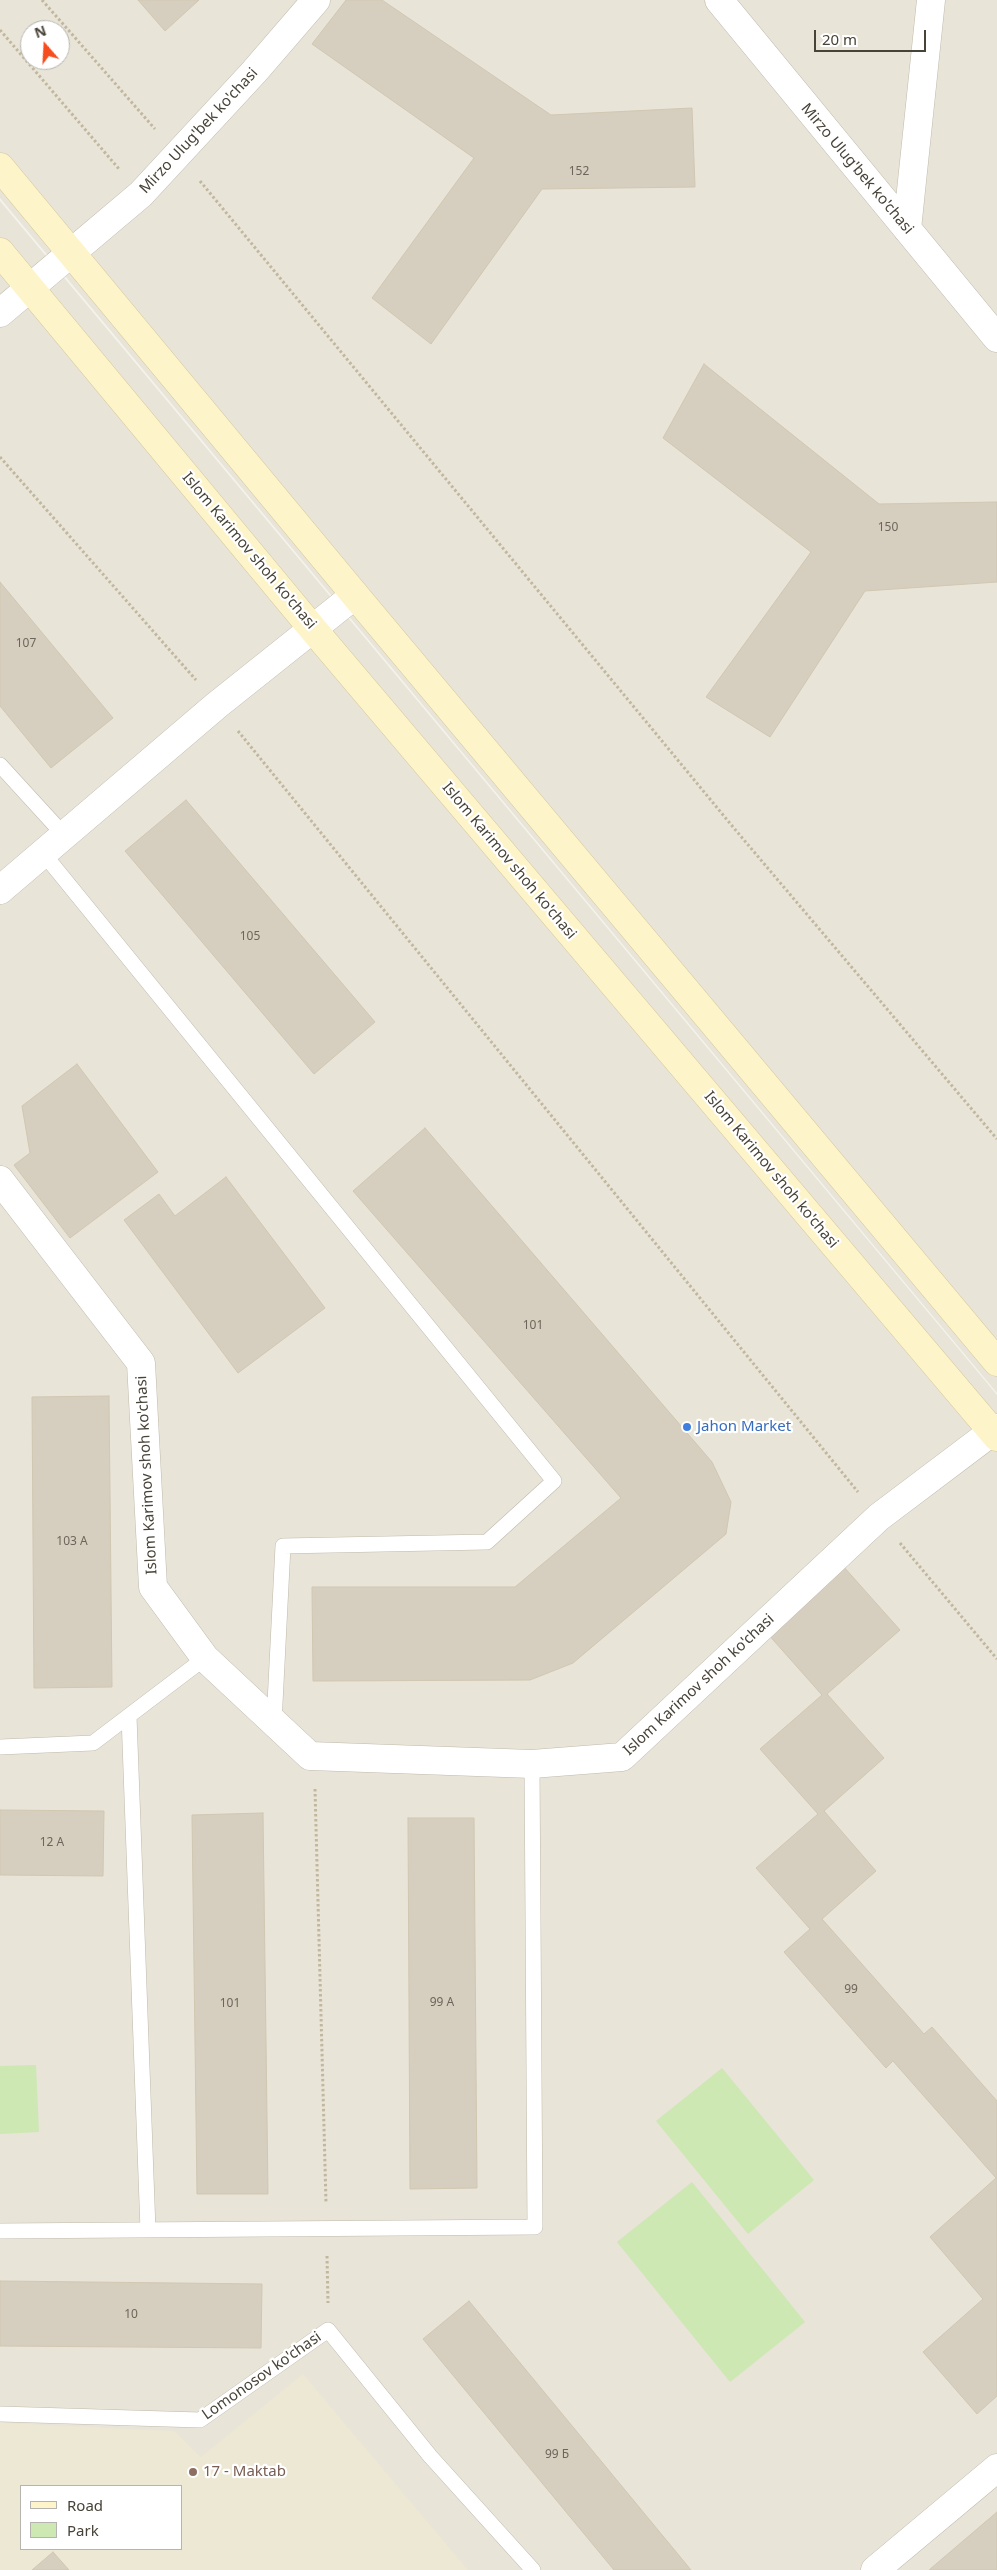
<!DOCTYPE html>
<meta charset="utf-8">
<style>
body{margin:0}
#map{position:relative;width:997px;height:2570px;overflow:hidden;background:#f4f2ea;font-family:"Noto Sans",sans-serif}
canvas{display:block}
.legend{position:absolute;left:20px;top:2485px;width:162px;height:65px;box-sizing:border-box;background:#fff;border:1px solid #b6b4af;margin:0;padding:6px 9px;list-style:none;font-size:15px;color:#484338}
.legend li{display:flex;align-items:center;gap:10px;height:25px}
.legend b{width:25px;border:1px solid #b6b4af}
.north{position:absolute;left:20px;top:20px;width:50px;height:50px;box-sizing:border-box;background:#fff;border:1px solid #b6b4af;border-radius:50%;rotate:341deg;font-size:14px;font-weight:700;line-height:20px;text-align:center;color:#484338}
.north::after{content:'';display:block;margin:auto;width:18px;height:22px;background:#f64d1f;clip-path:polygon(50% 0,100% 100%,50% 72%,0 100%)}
.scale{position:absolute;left:814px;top:30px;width:112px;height:22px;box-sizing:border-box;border:2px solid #484338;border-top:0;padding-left:6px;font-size:15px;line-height:18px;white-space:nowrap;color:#484338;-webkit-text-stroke:4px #fff;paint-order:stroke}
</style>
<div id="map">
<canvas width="997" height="2570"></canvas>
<ul class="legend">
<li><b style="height:6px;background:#fef4ca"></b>Road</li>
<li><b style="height:14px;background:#cde8b3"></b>Park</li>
</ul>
<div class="north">N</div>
<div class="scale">20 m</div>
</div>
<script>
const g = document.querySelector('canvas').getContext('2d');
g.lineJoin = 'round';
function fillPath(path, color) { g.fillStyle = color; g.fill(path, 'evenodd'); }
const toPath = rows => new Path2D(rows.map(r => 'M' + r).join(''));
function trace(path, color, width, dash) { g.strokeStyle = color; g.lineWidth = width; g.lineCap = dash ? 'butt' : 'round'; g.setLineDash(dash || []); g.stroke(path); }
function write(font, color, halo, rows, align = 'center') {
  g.font = font + ' "Noto Sans",sans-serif'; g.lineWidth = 4.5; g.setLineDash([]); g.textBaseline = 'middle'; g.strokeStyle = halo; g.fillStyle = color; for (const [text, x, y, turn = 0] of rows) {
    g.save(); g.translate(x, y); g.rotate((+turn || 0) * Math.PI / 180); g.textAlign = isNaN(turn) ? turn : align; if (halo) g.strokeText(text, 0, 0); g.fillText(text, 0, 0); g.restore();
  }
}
fillPath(toPath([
 [0,0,997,0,997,1393,0,198],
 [30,30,60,30,60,60,30,60],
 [0,201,997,1395,997,2570,0,2570],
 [21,2486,181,2486,181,2549,21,2549]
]), '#e8e4d8');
fillPath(toPath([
 [303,2374,468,2570,0,2570,0,2423,174,2431,201,2457],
 [21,2486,181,2486,181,2549,21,2549]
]), '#ede8d4');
fillPath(toPath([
 [36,2065,39,2132,0,2134,0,2066],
 [722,2068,814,2180,748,2234,656,2121],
 [692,2182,805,2322,730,2382,617,2242]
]), '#cde8b3');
const building = toPath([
 [138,0,199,0,165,31,138,0],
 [346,0,382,0,551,115,692,108,695,187,542,189,431,344,372,298,474,158,312,44,346,0],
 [704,364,879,504,997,502,997,582,865,591,770,737,706,697,811,552,663,438,704,364],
 [0,582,113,718,51,768,0,706,0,582],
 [186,800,375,1022,314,1074,125,851,186,800],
 [77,1064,158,1172,70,1238,14,1165,30,1153,22,1106,77,1064],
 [425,1128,712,1462,731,1502,726,1534,573,1663,530,1680,313,1681,312,1587,515,1587,621,1498,353,1191,425,1128],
 [226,1177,325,1308,238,1373,124,1220,159,1194,175,1216,226,1177],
 [109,1396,112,1687,34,1688,32,1397,109,1396],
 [843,1566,900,1630,827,1694,884,1758,824,1811,876,1871,822,1919,924,2034,932,2027,997,2101,997,2396,977,2414,923,2352,983,2299,930,2237,996,2178,893,2061,886,2068,784,1952,810,1929,756,1868,818,1814,760,1749,822,1695,767,1633,843,1566],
 [0,1810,104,1811,103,1876,0,1875,0,1810],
 [263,1813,268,2194,197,2194,192,1815,263,1813],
 [408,1818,474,1818,477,2188,410,2189,408,1818],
 [0,2281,262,2284,261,2348,0,2346,0,2281],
 [469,2301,691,2570,614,2570,423,2339,469,2301],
 [997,2512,997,2570,929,2570,997,2512],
 [53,2552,69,2570,32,2570,53,2552]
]);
fillPath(building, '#d6cebf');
trace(building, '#d1c7b2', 1);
const service = toPath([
 [0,765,64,835],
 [43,853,554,1481,487,1542,283,1546,274,1723],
 [129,1716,148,2230],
 [0,1747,93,1743,205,1658],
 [0,2231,535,2227,532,1764],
 [0,2414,200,2420,328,2330,430,2456,533,2570]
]);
const minor = toPath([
 [719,0,997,338],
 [907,229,931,0],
 [0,313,141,194,254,72,316,0],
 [0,890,217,705,355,595],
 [0,1180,141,1363,153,1587,205,1658,310,1756,532,1764,622,1757,879,1517,997,1428],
 [875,2570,997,2468]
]);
const secondary = toPath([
 [0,167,355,595,997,1362],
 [0,252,312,628,997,1437]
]);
trace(service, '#c0baac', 16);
trace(minor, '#c0baac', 29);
trace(secondary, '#d3c79a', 29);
trace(toPath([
 [42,0,155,129],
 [0,30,119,169],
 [200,181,733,827,997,1139],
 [0,457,196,680],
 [238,731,858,1492],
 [900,1543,997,1659],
 [315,1789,326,2203],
 [327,2256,328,2303]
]), '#c1b79e', 3, [2.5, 2.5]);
trace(service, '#fff', 15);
trace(minor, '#fff', 28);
trace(secondary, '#fef4ca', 28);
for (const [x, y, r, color] of [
 [687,1427,5,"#3f7fe0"],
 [193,2472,5,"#8d6e63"]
]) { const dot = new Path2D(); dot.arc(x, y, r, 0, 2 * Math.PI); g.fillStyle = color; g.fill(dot); trace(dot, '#fff', 2); }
write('12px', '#6c665a', null, [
 ["152",579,172],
 ["150",888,528],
 ["107",26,644],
 ["105",250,937],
 ["101",533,1326],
 ["103 A",72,1542],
 ["12 А",52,1843],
 ["99",851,1990],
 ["99 А",442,2003],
 ["101",230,2004],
 ["10",131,2315],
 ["99 Б",557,2455]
]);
write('15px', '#484338', '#fff', [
 ["Mirzo Ulug'bek ko'chasi",199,131,-47],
 ["Mirzo Ulug'bek ko'chasi",857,169,50],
 ["Islom Karimov shoh ko'chasi",249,551,50],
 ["Islom Karimov shoh ko'chasi",509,861,50],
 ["Islom Karimov shoh ko'chasi",771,1170,50],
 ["Islom Karimov shoh ko'chasi",147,1475,-93],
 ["Islom Karimov shoh ko'chasi",699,1685,-43],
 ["Lomonosov ko'chasi",262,2376,-35]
]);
write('15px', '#366cbe', '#fff', [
 ["Jahon Market",697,1427]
], 'left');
write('15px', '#785e54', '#fff', [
 ["17 - Maktab",203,2472]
], 'left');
</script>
